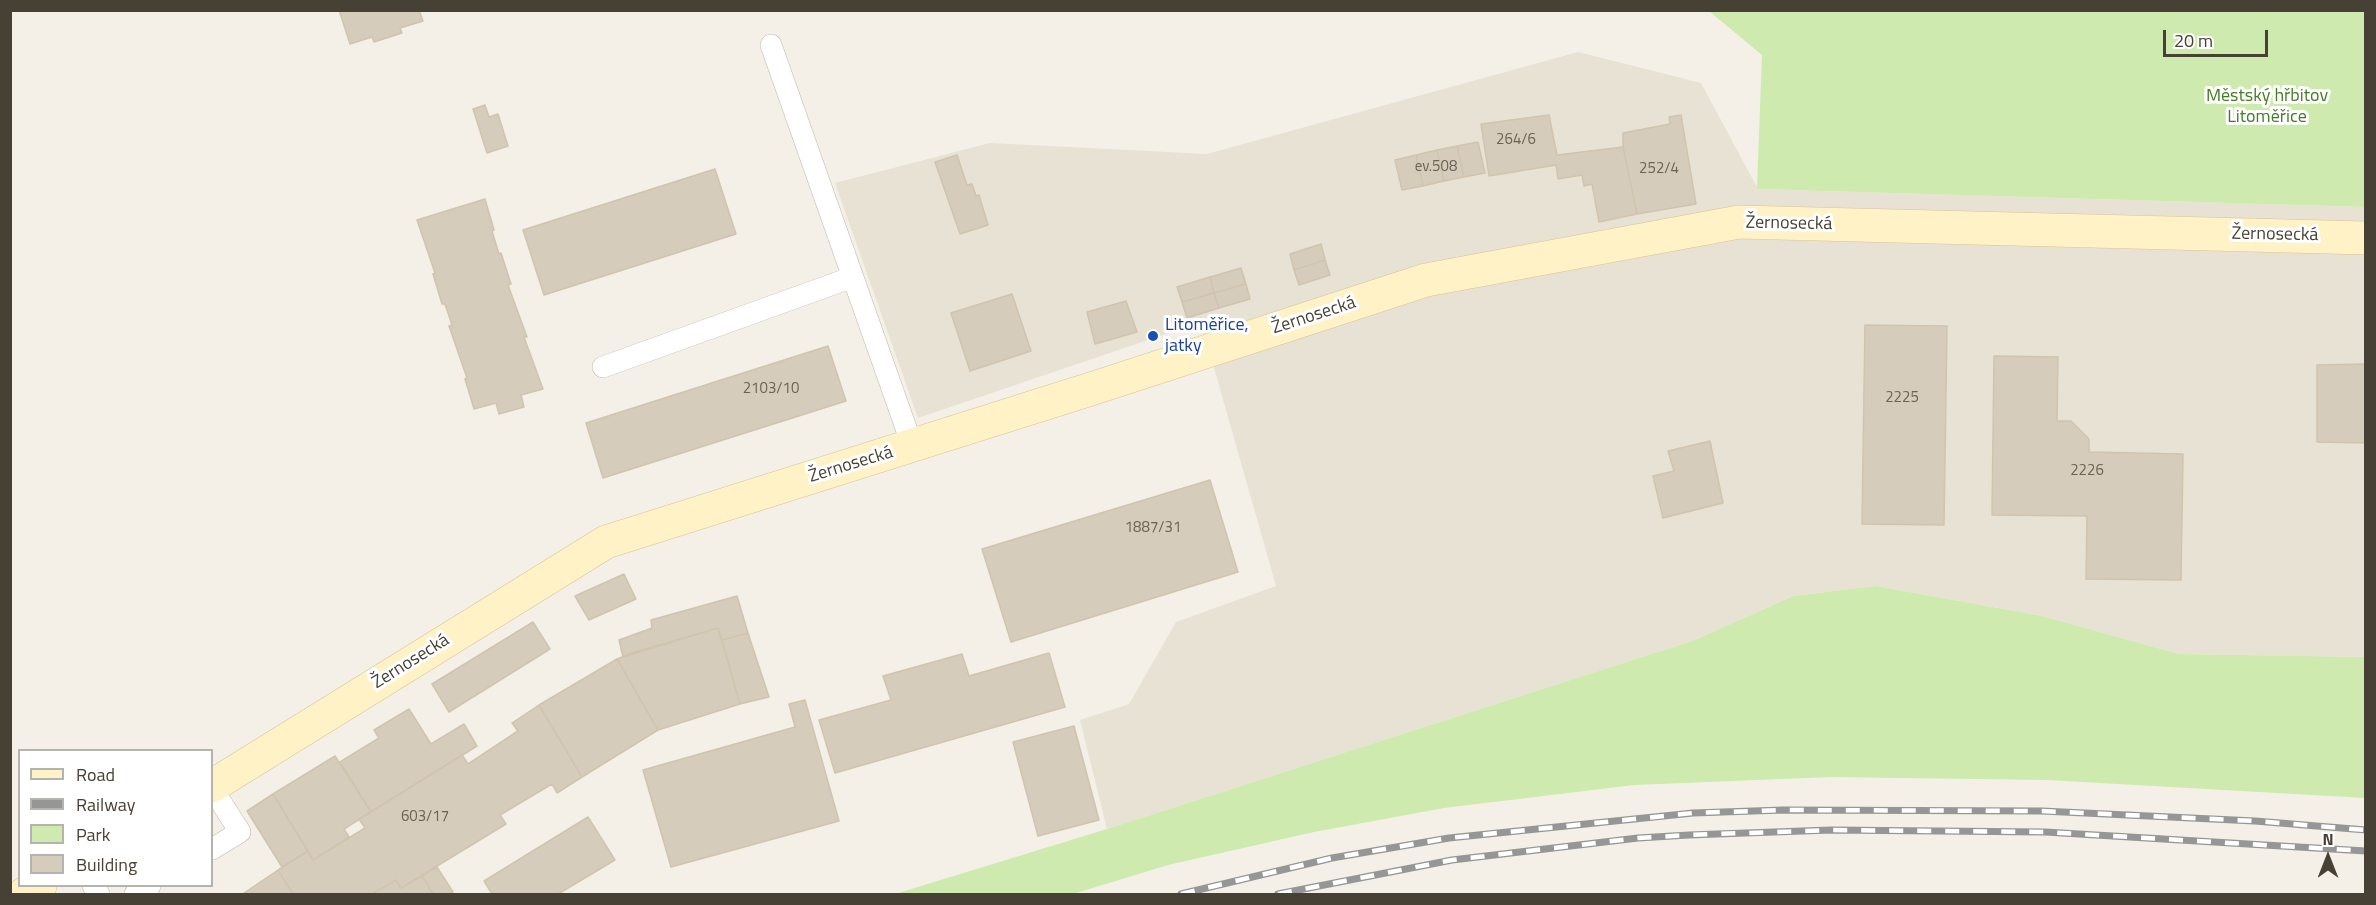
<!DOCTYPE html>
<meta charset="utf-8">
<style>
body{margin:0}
#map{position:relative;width:2376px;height:905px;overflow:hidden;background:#f4f0e7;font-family:"Titillium Web",sans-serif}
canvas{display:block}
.frame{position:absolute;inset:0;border:12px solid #474035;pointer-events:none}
.legend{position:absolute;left:18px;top:749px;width:195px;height:138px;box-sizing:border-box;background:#fff;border:2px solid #b5b3ae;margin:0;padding:8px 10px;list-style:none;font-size:18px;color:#474035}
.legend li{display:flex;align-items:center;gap:12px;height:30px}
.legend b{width:30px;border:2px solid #b5b3ae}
.north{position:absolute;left:2298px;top:827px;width:60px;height:60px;-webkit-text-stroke:4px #fff;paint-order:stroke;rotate:0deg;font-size:16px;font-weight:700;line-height:24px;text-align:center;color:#474035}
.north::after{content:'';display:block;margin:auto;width:21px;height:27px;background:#474035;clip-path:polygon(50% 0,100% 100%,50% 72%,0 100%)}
.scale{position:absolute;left:2163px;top:30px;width:105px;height:27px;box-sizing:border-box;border:3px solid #474035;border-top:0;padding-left:8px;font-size:18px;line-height:21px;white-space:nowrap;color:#474035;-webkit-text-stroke:4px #fff;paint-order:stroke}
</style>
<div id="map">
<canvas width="2376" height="905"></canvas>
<div class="frame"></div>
<ul class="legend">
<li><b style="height:8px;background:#fff2c6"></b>Road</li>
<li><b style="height:8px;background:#969696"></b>Railway</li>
<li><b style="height:16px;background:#ceeaae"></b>Park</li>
<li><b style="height:16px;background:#d6ccbb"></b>Building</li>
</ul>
<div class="north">N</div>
<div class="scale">20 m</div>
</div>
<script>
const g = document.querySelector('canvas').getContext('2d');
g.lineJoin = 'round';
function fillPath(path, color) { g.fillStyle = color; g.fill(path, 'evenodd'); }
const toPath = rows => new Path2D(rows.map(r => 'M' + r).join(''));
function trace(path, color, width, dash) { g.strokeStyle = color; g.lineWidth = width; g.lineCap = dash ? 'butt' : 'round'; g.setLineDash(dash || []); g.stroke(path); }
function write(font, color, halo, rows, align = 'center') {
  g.font = font + ' "Titillium Web",sans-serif'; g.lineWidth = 6; g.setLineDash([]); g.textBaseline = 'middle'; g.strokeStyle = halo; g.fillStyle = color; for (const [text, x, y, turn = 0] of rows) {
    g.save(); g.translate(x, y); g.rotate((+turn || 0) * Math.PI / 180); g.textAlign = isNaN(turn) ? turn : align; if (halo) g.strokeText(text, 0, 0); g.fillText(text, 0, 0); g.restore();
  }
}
fillPath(toPath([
 [1578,52,1701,83,1758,189,2365,207,2365,657,2179,654,2042,616,1876,586,1793,596,1695,640,1107,829,1080,720,1129,704,1176,622,1276,586,1201,322,918,418,835,183,990,143,1207,154]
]), '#e8e2d4');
fillPath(toPath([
 [1709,11,2365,11,2365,207,1757,189,1762,55],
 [1876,586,2042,616,2179,654,2365,657,2365,798,2047,780,1831,777,1634,785,1444,808,1314,832,1168,865,1073,894,895,894,1107,829,1695,640,1793,596]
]), '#ceeaae');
const building = toPath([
 [339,10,419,10,423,21,400,28,402,33,374,42,372,37,350,44,339,10],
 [485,105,489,117,498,114,508,146,487,153,473,109,485,105],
 [1549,115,1557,155,1623,147,1637,214,1599,222,1592,184,1584,186,1582,175,1558,179,1556,165,1489,176,1481,124,1549,115],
 [1681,115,1696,204,1637,214,1623,147,1623,133,1670,124,1669,117,1681,115],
 [1478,142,1485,173,1464,177,1457,146,1478,142],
 [1457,146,1464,177,1444,181,1437,150,1457,146],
 [1437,150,1444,181,1423,186,1416,155,1437,150],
 [957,155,967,185,972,184,976,196,979,195,988,225,960,234,935,162,957,155],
 [1416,155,1423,186,1402,190,1395,160,1416,155],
 [715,169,736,234,544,295,523,230,715,169],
 [485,199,494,230,492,231,499,254,501,253,511,284,508,285,527,337,524,337,543,389,521,395,524,407,499,414,496,403,474,409,465,379,467,378,449,326,452,325,445,304,442,304,433,274,435,273,417,220,485,199],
 [1321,244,1325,260,1294,270,1290,254,1321,244],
 [1325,260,1330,275,1299,285,1294,270,1325,260],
 [1241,268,1246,284,1214,293,1210,277,1241,268],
 [1210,277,1214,293,1182,302,1177,287,1210,277],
 [1246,284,1250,299,1219,308,1214,293,1246,284],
 [1214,293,1219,308,1187,318,1182,302,1214,293],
 [1012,294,1031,351,970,371,951,313,1012,294],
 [1126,301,1137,332,1095,344,1087,312,1126,301],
 [1865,325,1947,326,1944,525,1862,524,1865,325],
 [828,346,846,401,603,478,586,423,828,346],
 [1994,356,2058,357,2057,421,2071,421,2089,439,2089,452,2183,454,2181,580,2086,579,2087,516,1992,515,1994,356],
 [2366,364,2366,443,2317,442,2317,365,2366,364],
 [1710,441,1723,503,1663,518,1653,476,1674,471,1668,451,1710,441],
 [1210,480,1238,572,1011,642,982,549,1210,480],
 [624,574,636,599,589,620,575,596,624,574],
 [737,596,748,633,722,640,718,628,623,657,619,640,652,628,651,620,737,596],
 [533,622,550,649,449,712,432,684,533,622],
 [718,628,740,704,658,730,617,659,635,652,718,628],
 [748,633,769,697,740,704,722,640,748,633],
 [1049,653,1065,707,835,773,819,720,891,700,883,676,962,654,969,676,1049,653],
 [617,659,658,730,582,777,539,705,617,659],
 [805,700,839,821,671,867,643,770,795,727,789,704,805,700],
 [539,705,582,777,557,793,552,784,500,815,506,824,401,888,396,880,372,894,293,894,278,870,308,851,313,860,365,828,359,819,462,755,468,764,518,731,512,723,539,705],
 [409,709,431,744,464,724,477,746,371,812,340,762,379,738,374,730,409,709],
 [1074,726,1099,820,1038,836,1013,742,1074,726],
 [335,756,371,812,344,829,349,837,313,860,273,794,335,756],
 [273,794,308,851,282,867,247,811,273,794],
 [588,817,615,860,558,894,492,894,484,881,588,817],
 [437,867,453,892,449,894,433,894,422,876,437,867],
 [278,870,293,894,245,894,244,893,278,870],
 [422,876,433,894,372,894,396,880,401,888,422,876]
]);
fillPath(building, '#d6ccbb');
trace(building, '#d1c4ae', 1.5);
const lane = toPath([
 [771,45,912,445],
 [603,367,853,277],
 [212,788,240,832,212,849],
 [93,886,99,894],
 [135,894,150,886]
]);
const secondary = toPath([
 [212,786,606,542,1094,388,1426,280,1739,222,2366,238],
 [24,894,40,886]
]);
trace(lane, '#c0b8a9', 22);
trace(secondary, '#d6c595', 34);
trace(lane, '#fff', 21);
trace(secondary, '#fff2c6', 33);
const rail = toPath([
 [1181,894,1332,858,1449,838,1693,813,1783,810,2042,811,2255,821,2366,830],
 [1278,894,1452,860,1638,838,1689,835,1831,830,2045,832,2366,851]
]);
trace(rail, '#969696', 7);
trace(rail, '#fff', 4.5, [14]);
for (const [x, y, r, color] of [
 [1153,336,6,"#1a4fb4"]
]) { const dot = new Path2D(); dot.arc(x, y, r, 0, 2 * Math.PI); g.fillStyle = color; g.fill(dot); trace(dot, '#fff', 2); }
write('15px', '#6b6356', null, [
 ["264/6",1516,140],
 ["ev.508",1436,167],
 ["252/4",1659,169],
 ["2103/10",771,389],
 ["2225",1902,398],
 ["2226",2087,471],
 ["1887/31",1153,528],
 ["603/17",425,817]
]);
write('18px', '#457b26', '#fff', [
 ["Městský hřbitov",2267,97],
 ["Litoměřice",2267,118]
]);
write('18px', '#474035', '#fff', [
 ["Žernosecká",1789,224,1],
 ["Žernosecká",2275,235,1],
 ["Žernosecká",1314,316,-18],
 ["Žernosecká",851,465,-17],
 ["Žernosecká",411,662,-32]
]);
write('18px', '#164399', '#fff', [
 ["Litoměřice,",1165,326],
 ["jatky",1165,347]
], 'left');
</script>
